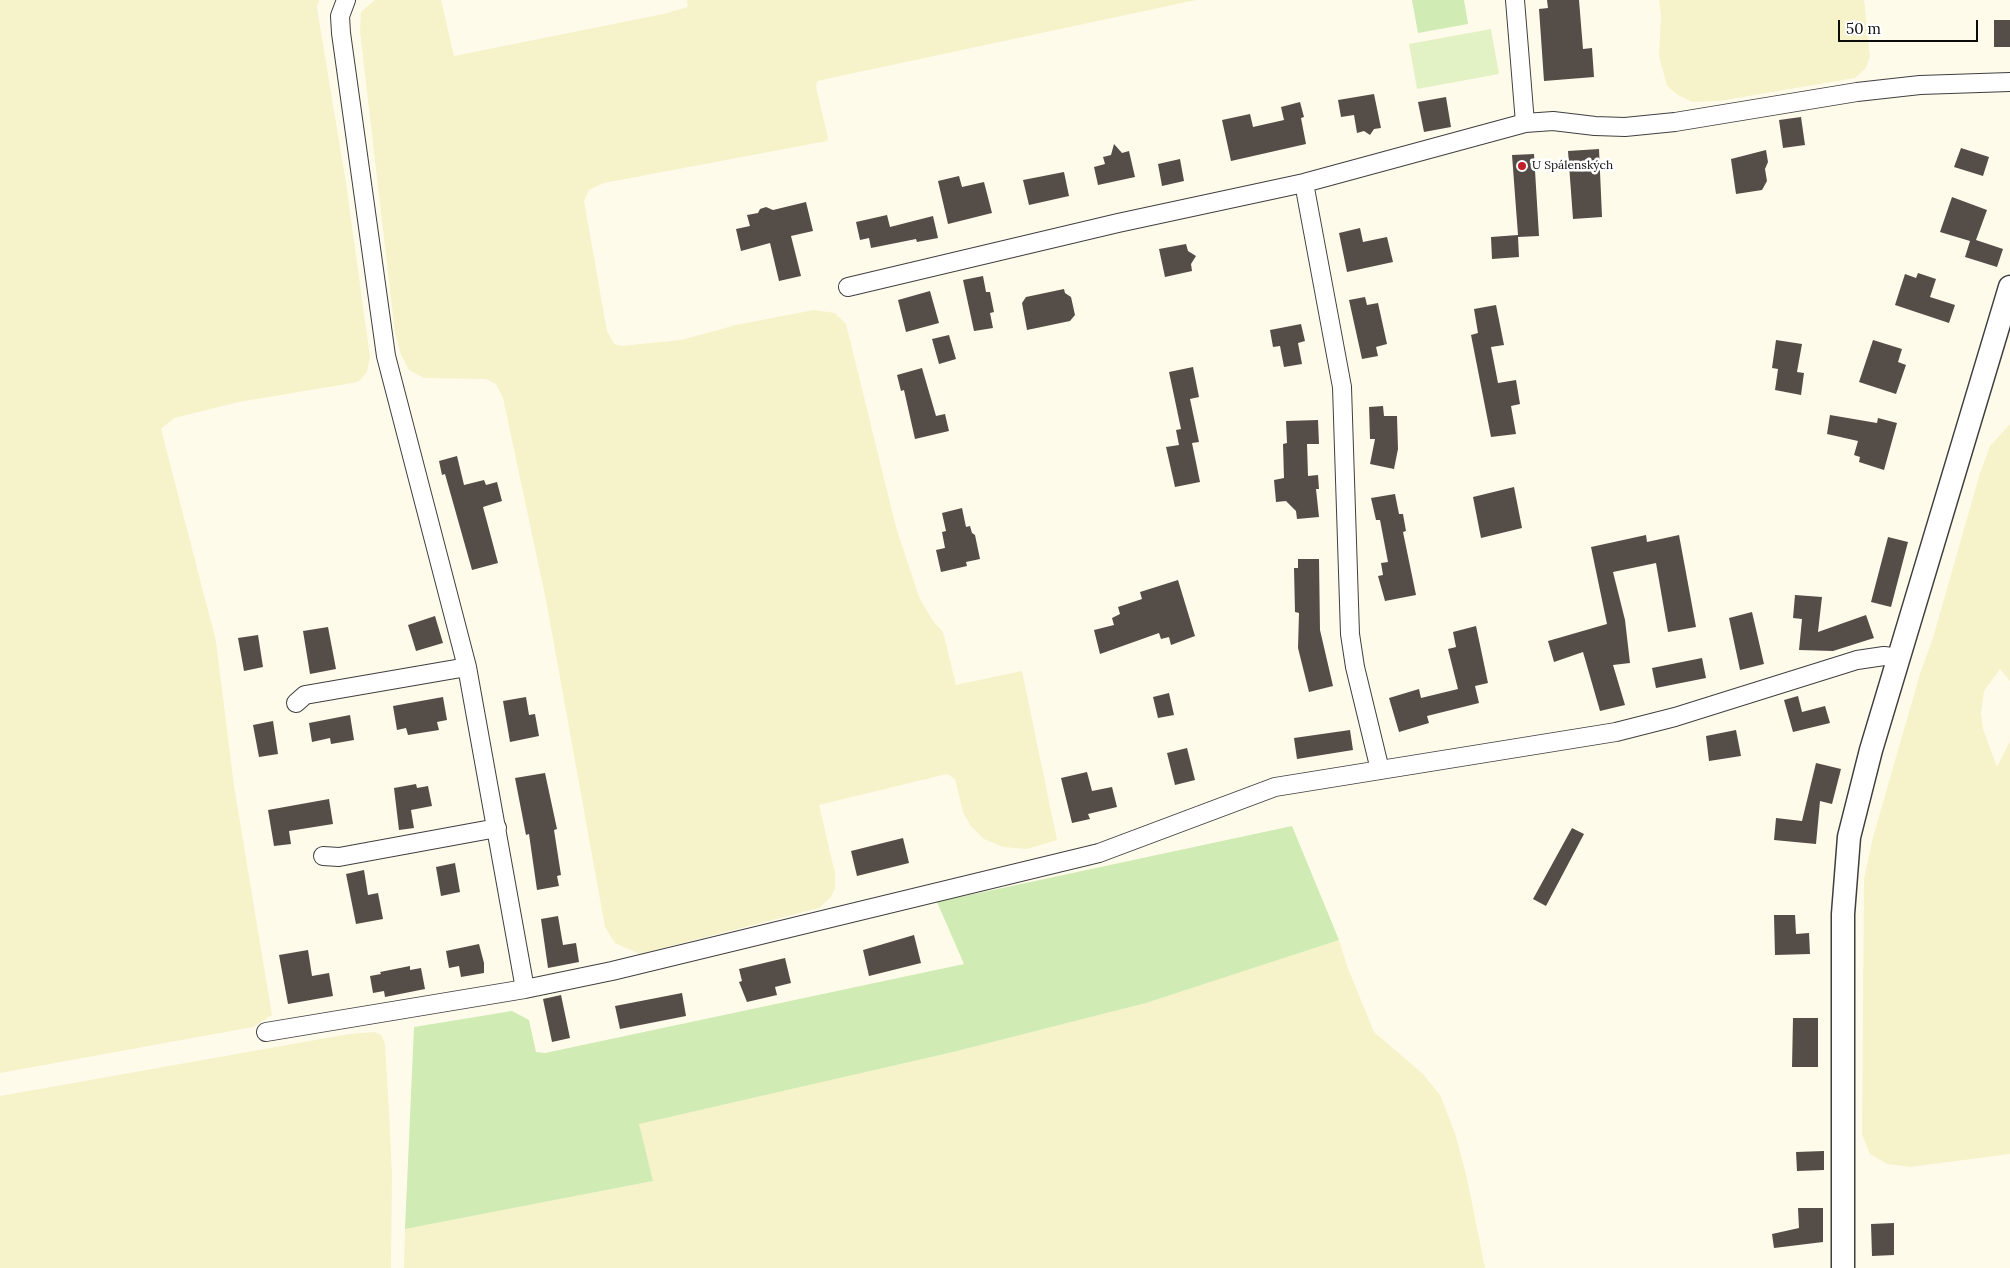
<!DOCTYPE html>
<meta charset="utf-8">
<style>
body{margin:0}
#map{position:relative;width:2010px;height:1268px;overflow:hidden;background:#fffbeb;font-family:Lora,serif}
canvas{display:block}
.scale{position:absolute;left:1838px;top:20px;width:140px;height:22px;box-sizing:border-box;border:2px solid #0c0c0c;border-top:0;padding-left:6px;font-size:15px;line-height:18px;white-space:nowrap;color:#0c0c0c;-webkit-text-stroke:4px #fff;paint-order:stroke}
</style>
<div id="map">
<canvas width="2010" height="1268"></canvas>
<div class="scale">50 m</div>
</div>
<script>
const g = document.querySelector('canvas').getContext('2d');
g.lineJoin = 'round';
function fillPath(path, color) { g.fillStyle = color; g.fill(path, 'evenodd'); }
const toPath = rows => new Path2D(rows.map(r => 'M' + r).join(''));
function trace(path, color, width, dash) { g.strokeStyle = color; g.lineWidth = width; g.lineCap = dash ? 'butt' : 'round'; g.setLineDash(dash || []); g.stroke(path); }
function write(font, color, halo, rows, align = 'center') {
  g.font = font + ' Lora,serif'; g.lineWidth = 5; g.setLineDash([]); g.textBaseline = 'middle'; g.strokeStyle = halo; g.fillStyle = color; for (const [text, x, y, turn = 0] of rows) {
    g.save(); g.translate(x, y); g.rotate((+turn || 0) * Math.PI / 180); g.textAlign = isNaN(turn) ? turn : align; if (halo) g.strokeText(text, 0, 0); g.fillText(text, 0, 0); g.restore();
  }
}
fillPath(toPath([
 [0,0,319,0,317,8,346,183,370,357,367,372,358,382,239,402,174,418,161,429,216,641,234,786,272,1015,253,1027,0,1073],
 [375,0,441,0,454,56,663,14,688,7,687,0,1196,0,817,81,816,87,828,138,827,141,604,183,589,190,584,201,607,331,614,344,621,346,681,340,736,325,814,310,835,313,846,324,896,527,919,597,933,621,943,632,956,685,1022,671,1057,840,1027,849,1003,847,984,839,970,825,963,812,955,779,947,774,819,805,835,873,835,888,831,897,819,908,640,954,615,943,605,927,546,600,503,398,496,384,486,379,424,378,409,370,401,355,395,333,360,31,361,12],
 [1659,0,1864,0,1870,56,1866,68,1855,78,1719,101,1692,102,1678,95,1667,86,1659,56,1661,15],
 [2010,424,2010,681,2000,669,1984,691,1981,713,1983,729,1997,767,2010,741,2010,1154,1910,1167,1887,1164,1870,1154,1862,1134,1864,879,1873,837,1920,674,1933,638,1980,473,1990,446],
 [1339,940,1347,966,1374,1032,1423,1074,1440,1095,1455,1133,1467,1178,1485,1268,404,1268,405,1229,653,1181,638,1124,953,1052,1146,1003],
 [375,1032,381,1035,385,1044,389,1112,392,1173,391,1268,0,1268,0,1096,349,1034]
]), '#f6f2ca');
fillPath(toPath([
 [1412,0,1464,0,1468,24,1418,33],
 [1292,826,1339,940,1146,1003,953,1052,639,1124,653,1181,405,1229,414,1027,512,1011,529,1020,536,1052,545,1053,964,964,937,902]
]), '#d0ebb3');
fillPath(toPath([
 [1491,29,1499,74,1417,89,1409,44]
]), '#e3f2c5');
fillPath(toPath([
 [1547,0,1579,0,1583,49,1592,48,1594,77,1544,81,1539,9,1548,8],
 [1994,20,2010,20,2010,47,1994,47],
 [1374,94,1381,128,1374,129,1370,135,1364,131,1357,133,1354,115,1341,117,1338,100],
 [1446,97,1451,127,1424,132,1418,102],
 [1300,102,1304,117,1301,118,1306,144,1231,161,1222,120,1250,114,1253,127,1284,120,1281,107],
 [1801,117,1805,145,1783,148,1779,120],
 [1114,144,1122,153,1129,151,1135,177,1098,185,1094,167,1105,164,1103,157,1111,155],
 [1961,148,1989,157,1983,176,1954,167],
 [1599,149,1602,217,1573,219,1568,151],
 [1766,150,1768,162,1765,169,1767,181,1762,190,1736,194,1731,159],
 [1534,154,1539,236,1518,237,1519,257,1492,259,1491,237,1518,235,1512,155],
 [1180,159,1184,181,1162,186,1158,164],
 [1064,172,1069,196,1029,205,1023,180],
 [959,176,962,187,984,182,992,213,948,224,938,181],
 [1952,197,1987,210,1976,240,2003,249,1997,267,1965,257,1970,241,1940,232],
 [806,202,813,231,791,236,801,276,779,281,770,243,741,251,736,229,750,226,747,215,758,213,760,209,766,207,773,210],
 [887,215,890,227,933,216,938,238,917,242,916,239,871,248,869,238,860,240,856,222],
 [1360,228,1363,242,1387,237,1393,262,1347,272,1339,233],
 [1186,244,1188,251,1196,256,1191,264,1192,271,1165,277,1159,249],
 [1918,273,1936,279,1930,297,1955,305,1949,323,1895,305,1905,274,1916,278],
 [983,276,986,292,990,292,994,312,990,313,993,328,974,331,963,280],
 [1064,289,1065,293,1071,297,1075,315,1070,321,1027,330,1022,303,1026,297],
 [930,291,939,323,906,332,898,300],
 [1365,297,1367,305,1378,303,1387,344,1376,347,1378,356,1362,359,1349,300],
 [1496,305,1504,345,1491,347,1498,383,1516,380,1520,404,1511,406,1516,434,1491,437,1471,335,1478,333,1474,309],
 [1301,324,1305,341,1298,343,1302,364,1284,367,1280,346,1273,347,1270,330],
 [949,335,956,359,939,364,932,339],
 [1776,340,1802,344,1797,372,1804,373,1801,395,1775,390,1778,369,1772,368],
 [1873,340,1902,349,1898,362,1906,365,1896,394,1859,382],
 [1193,367,1199,397,1190,399,1199,442,1192,443,1200,482,1175,487,1166,447,1179,445,1176,430,1181,429,1169,372],
 [922,368,936,416,945,414,949,431,915,439,904,390,901,391,897,375],
 [1383,406,1384,416,1397,416,1398,449,1394,469,1370,464,1375,439,1370,439,1369,407],
 [1830,415,1877,423,1878,418,1897,423,1884,470,1859,462,1860,457,1854,455,1858,441,1827,434],
 [1318,420,1319,444,1307,444,1308,476,1318,475,1319,489,1316,489,1319,517,1297,519,1296,511,1286,501,1276,502,1274,480,1284,478,1283,444,1287,443,1286,421],
 [457,456,464,485,484,480,486,485,497,482,502,501,483,507,498,563,472,570,445,474,442,475,439,461],
 [1514,487,1522,528,1481,538,1473,497],
 [1395,494,1399,514,1403,514,1406,531,1403,532,1416,595,1385,601,1378,576,1383,575,1381,563,1388,562,1380,520,1376,520,1371,498],
 [962,508,966,527,970,526,972,533,975,535,980,559,966,562,967,566,941,572,936,550,945,548,942,532,946,531,942,513],
 [1646,535,1647,542,1679,535,1696,627,1668,632,1656,563,1613,572,1625,620,1630,663,1613,665,1625,705,1600,711,1583,652,1554,662,1548,641,1607,624,1591,547],
 [1888,537,1908,542,1891,607,1871,602],
 [1298,559,1319,559,1320,630,1333,686,1309,692,1298,648,1299,613,1295,612,1294,568,1298,568],
 [1178,580,1195,636,1171,645,1169,637,1161,639,1159,633,1100,654,1094,630,1114,625,1112,618,1120,614,1118,607,1142,599,1140,592],
 [1795,595,1822,597,1818,632,1866,615,1874,638,1833,651,1799,650,1802,619,1793,618],
 [1752,612,1764,664,1740,670,1729,618],
 [435,616,443,643,416,651,408,625],
 [1476,626,1488,683,1475,686,1479,703,1427,716,1429,723,1399,732,1389,698,1419,689,1421,698,1458,689,1448,649,1456,647,1453,632],
 [328,627,336,669,310,674,303,631],
 [258,635,263,667,244,671,238,638],
 [1702,658,1706,678,1656,688,1652,668],
 [1169,693,1174,715,1158,718,1153,697],
 [1798,696,1802,712,1825,706,1830,723,1793,732,1784,700],
 [443,697,447,720,437,722,439,730,408,735,406,728,397,730,393,706],
 [526,697,529,715,535,714,539,736,510,742,503,701],
 [350,715,354,740,331,744,330,738,312,742,309,723],
 [273,721,278,754,259,757,253,725],
 [1350,730,1353,750,1297,759,1294,738],
 [1736,730,1741,756,1709,761,1706,736],
 [1187,748,1195,780,1175,785,1167,753],
 [1816,763,1841,769,1832,804,1820,801,1816,844,1774,840,1776,818,1802,821],
 [1087,772,1092,791,1112,787,1117,807,1088,814,1090,819,1072,823,1061,778],
 [545,773,557,829,554,830,561,875,557,876,559,886,537,890,529,834,526,835,515,778],
 [416,784,417,788,428,786,432,806,411,810,414,828,399,830,394,788],
 [329,799,333,824,289,831,291,844,274,846,268,810],
 [1572,828,1584,834,1546,906,1533,899],
 [903,838,909,863,857,876,851,851],
 [455,863,460,892,441,896,436,867],
 [364,870,368,895,378,893,383,919,356,924,346,874],
 [1774,915,1795,915,1796,934,1809,933,1810,954,1775,955],
 [558,916,563,945,576,943,579,962,548,968,541,919],
 [914,935,921,963,869,976,863,950],
 [479,944,484,963,484,973,461,977,459,966,449,968,446,951],
 [308,950,312,976,329,973,333,996,288,1004,279,955],
 [785,958,791,983,775,987,777,995,747,1002,739,982,742,981,739,969],
 [410,966,410,970,421,968,425,989,385,997,384,991,373,993,370,976,381,974,380,972],
 [682,993,686,1016,620,1029,615,1006],
 [561,995,570,1038,552,1042,543,999],
 [1793,1018,1818,1018,1818,1067,1792,1067],
 [1824,1151,1824,1170,1797,1171,1796,1152],
 [1798,1208,1823,1208,1823,1242,1774,1248,1772,1234,1799,1228],
 [1894,1223,1894,1255,1872,1256,1871,1224]
]), '#554d48');
const minor = toPath([
 [346,0,340,16,341,33,386,356,467,667],
 [1525,123,1553,121,1595,126,1625,127,1675,122,1857,92,1920,85,2010,82],
 [1304,183,1342,387,1350,634,1355,667,1380,770],
 [848,287,1118,223,1304,183,1525,123,1515,0],
 [296,703,305,695,467,667,525,989],
 [323,856,339,857,497,828],
 [266,1032,525,989,612,971,1099,853,1275,787,1616,732,1675,717,1857,660,1884,656,1900,658]
]);
const tertiary = toPath([
 [1843,1268,1843,914,1849,837,1871,750,2010,287]
]);
trace(minor, '#3f3f3f', 20);
trace(tertiary, '#3f3f3f', 25);
trace(minor, '#fff', 18);
trace(tertiary, '#fff', 22);
for (const [x, y, r, color] of [
 [1522,166,5,"#c21e27"]
]) { const dot = new Path2D(); dot.arc(x, y, r, 0, 2 * Math.PI); g.fillStyle = color; g.fill(dot); trace(dot, '#fff', 2); }
write('12px', '#0c0c0c', '#fff', [
 ["U Spálenských",1532,166]
], 'left');
</script>
